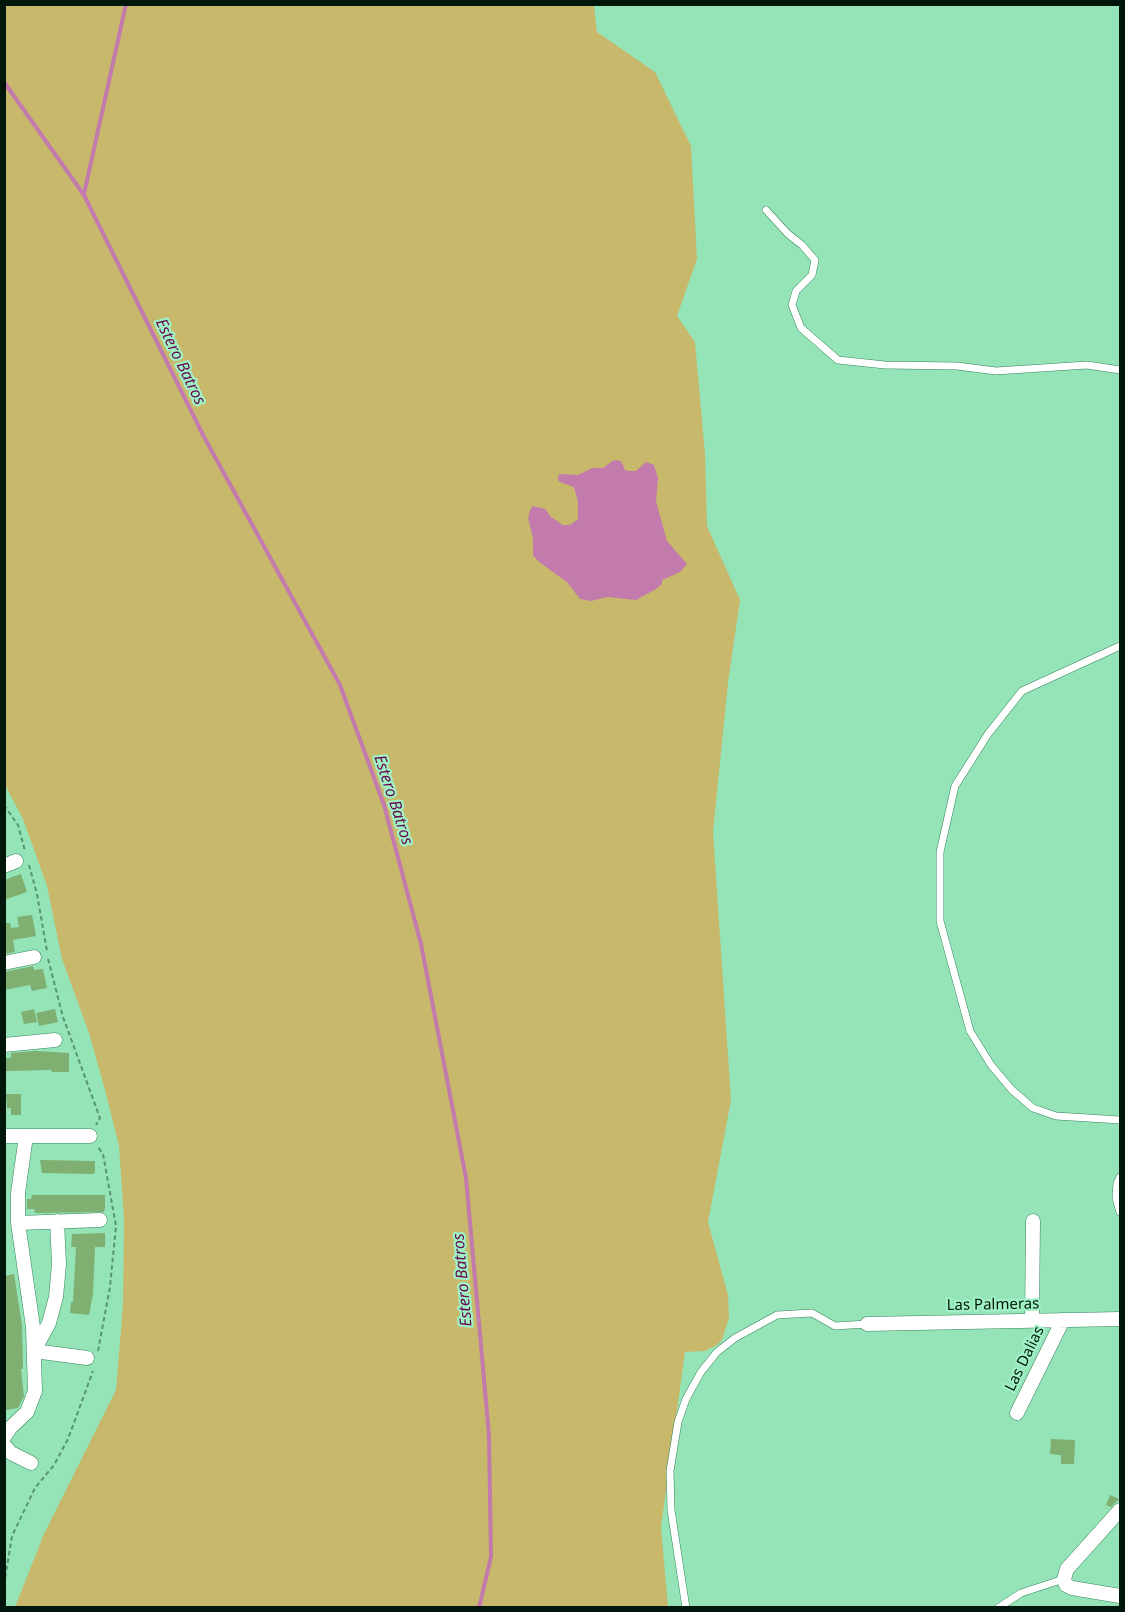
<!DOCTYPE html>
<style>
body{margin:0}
#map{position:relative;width:1125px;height:1612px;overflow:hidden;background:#94e4b7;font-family:"Noto Sans",sans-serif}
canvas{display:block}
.frame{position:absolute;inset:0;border:6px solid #00160a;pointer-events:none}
</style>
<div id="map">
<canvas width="1125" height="1612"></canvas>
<div class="frame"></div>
</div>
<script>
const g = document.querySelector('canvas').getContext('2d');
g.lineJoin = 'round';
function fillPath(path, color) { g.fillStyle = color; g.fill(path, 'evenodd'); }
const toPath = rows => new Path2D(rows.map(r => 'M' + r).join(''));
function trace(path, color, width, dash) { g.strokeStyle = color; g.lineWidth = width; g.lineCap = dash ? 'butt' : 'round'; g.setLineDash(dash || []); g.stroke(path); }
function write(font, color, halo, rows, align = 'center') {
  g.font = font + ' "Noto Sans",sans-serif'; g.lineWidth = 4.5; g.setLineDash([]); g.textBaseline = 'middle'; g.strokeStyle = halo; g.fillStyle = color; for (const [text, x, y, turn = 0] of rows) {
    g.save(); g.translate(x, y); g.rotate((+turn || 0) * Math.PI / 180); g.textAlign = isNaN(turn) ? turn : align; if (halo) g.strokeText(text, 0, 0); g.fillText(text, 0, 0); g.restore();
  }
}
fillPath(toPath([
 [4,5,594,5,597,32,655,72,691,146,697,259,677,316,695,342,705,454,707,526,740,600,728,683,713,832,731,1100,708,1222,728,1295,729,1318,722,1340,717,1345,705,1351,685,1352,661,1527,668,1607,15,1607,44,1534,116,1390,123,1304,124,1220,119,1146,105,1090,89,1033,62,959,47,886,23,819,5,785]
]), '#c7b86c');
fillPath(toPath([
 [614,460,621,461,625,470,629,471,636,471,646,462,654,465,658,478,656,501,667,541,687,564,680,572,662,580,662,584,656,589,636,600,607,597,591,601,580,599,567,582,539,562,533,555,533,538,528,518,531,508,533,506,545,509,551,517,563,525,570,525,578,519,578,502,574,487,560,482,558,480,559,474,578,475,592,468,603,468]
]), '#c37aad');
trace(toPath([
 [4,82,84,195,203,435,340,685,384,805,421,944,466,1178,489,1435,491,1557,479,1608],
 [84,194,126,4]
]), '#c37aad', 4);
fillPath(toPath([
 [21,874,27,892,4,900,4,880],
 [32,915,36,936,13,940,15,952,4,954,4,923,10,923,11,928,19,927,17,917],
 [33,966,34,970,43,969,47,988,32,991,30,985,4,990,4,972],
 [34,1009,37,1022,24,1024,21,1012],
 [55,1009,58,1022,39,1026,36,1013],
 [35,1051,69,1053,69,1072,52,1072,51,1070,6,1071,6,1058,11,1058,11,1053],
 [6,1094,21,1094,21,1115,11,1115,11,1108,7,1108],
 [40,1160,95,1161,95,1171,94,1174,42,1173],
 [32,1195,105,1195,105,1208,104,1212,35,1213,34,1209,27,1209,27,1199,31,1199],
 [105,1233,105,1247,95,1247,93,1294,89,1315,70,1313,71,1302,73,1302,76,1247,71,1247,72,1234],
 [14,1274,22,1325,23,1369,21,1369,24,1396,18,1408,6,1410,4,1391,4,1276],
 [1051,1439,1075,1440,1074,1464,1061,1464,1061,1455,1050,1454],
 [1110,1495,1119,1499,1111,1507,1106,1505]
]), '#7faf71');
const lane = toPath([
 [766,210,788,234,802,245,815,260,812,275,796,291,792,305,801,328,838,360,885,365,957,366,996,371,1087,365,1120,370],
 [1120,646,1022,691,988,734,955,786,940,852,940,921,970,1031,991,1065,1012,1090,1033,1108,1056,1116,1120,1120],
 [1120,1177,1117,1183,1116,1198,1120,1212],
 [686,1608,671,1510,670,1471,678,1422,686,1399,701,1372,717,1352,735,1338,777,1315,812,1313,835,1326,867,1324],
 [998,1608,1021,1593,1064,1579]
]);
const street = toPath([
 [4,866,16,861],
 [4,963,34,957],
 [4,1045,55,1040],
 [4,1136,90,1136],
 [18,1223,100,1220],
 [1032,1320,1033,1221],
 [867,1324,1120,1319],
 [34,1351,49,1323,56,1297,59,1264,57,1221],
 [34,1351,87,1358],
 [1017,1413,1063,1320],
 [4,1437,10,1428,27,1412,35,1391,33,1327,18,1223,18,1193,26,1136],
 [4,1445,11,1453,31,1463],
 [1120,1510,1067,1569,1064,1579,1066,1585,1072,1588,1120,1596]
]);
trace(lane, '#33845c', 8);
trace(street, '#33845c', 15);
trace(toPath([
 [4,805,18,825,25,851],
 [29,865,37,894,47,951],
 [48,959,63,1017,100,1118,96,1125],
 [98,1351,110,1287,116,1226,103,1154,98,1147],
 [4,1585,12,1536,35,1488,54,1465,68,1439,93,1371]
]), '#5a9373', 2, [4.5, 3]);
trace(lane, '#fff', 7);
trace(street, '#fff', 14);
write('15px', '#00160a', '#a0f2c4', [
 ["Las Palmeras",993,1305,-1],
 ["Las Dalias",1025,1359,-64]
]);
write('italic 16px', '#640a51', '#a0f2c4', [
 ["Estero Batros",180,362,64],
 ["Estero Batros",393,800,72],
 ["Estero Batros",463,1280,-95]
]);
</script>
